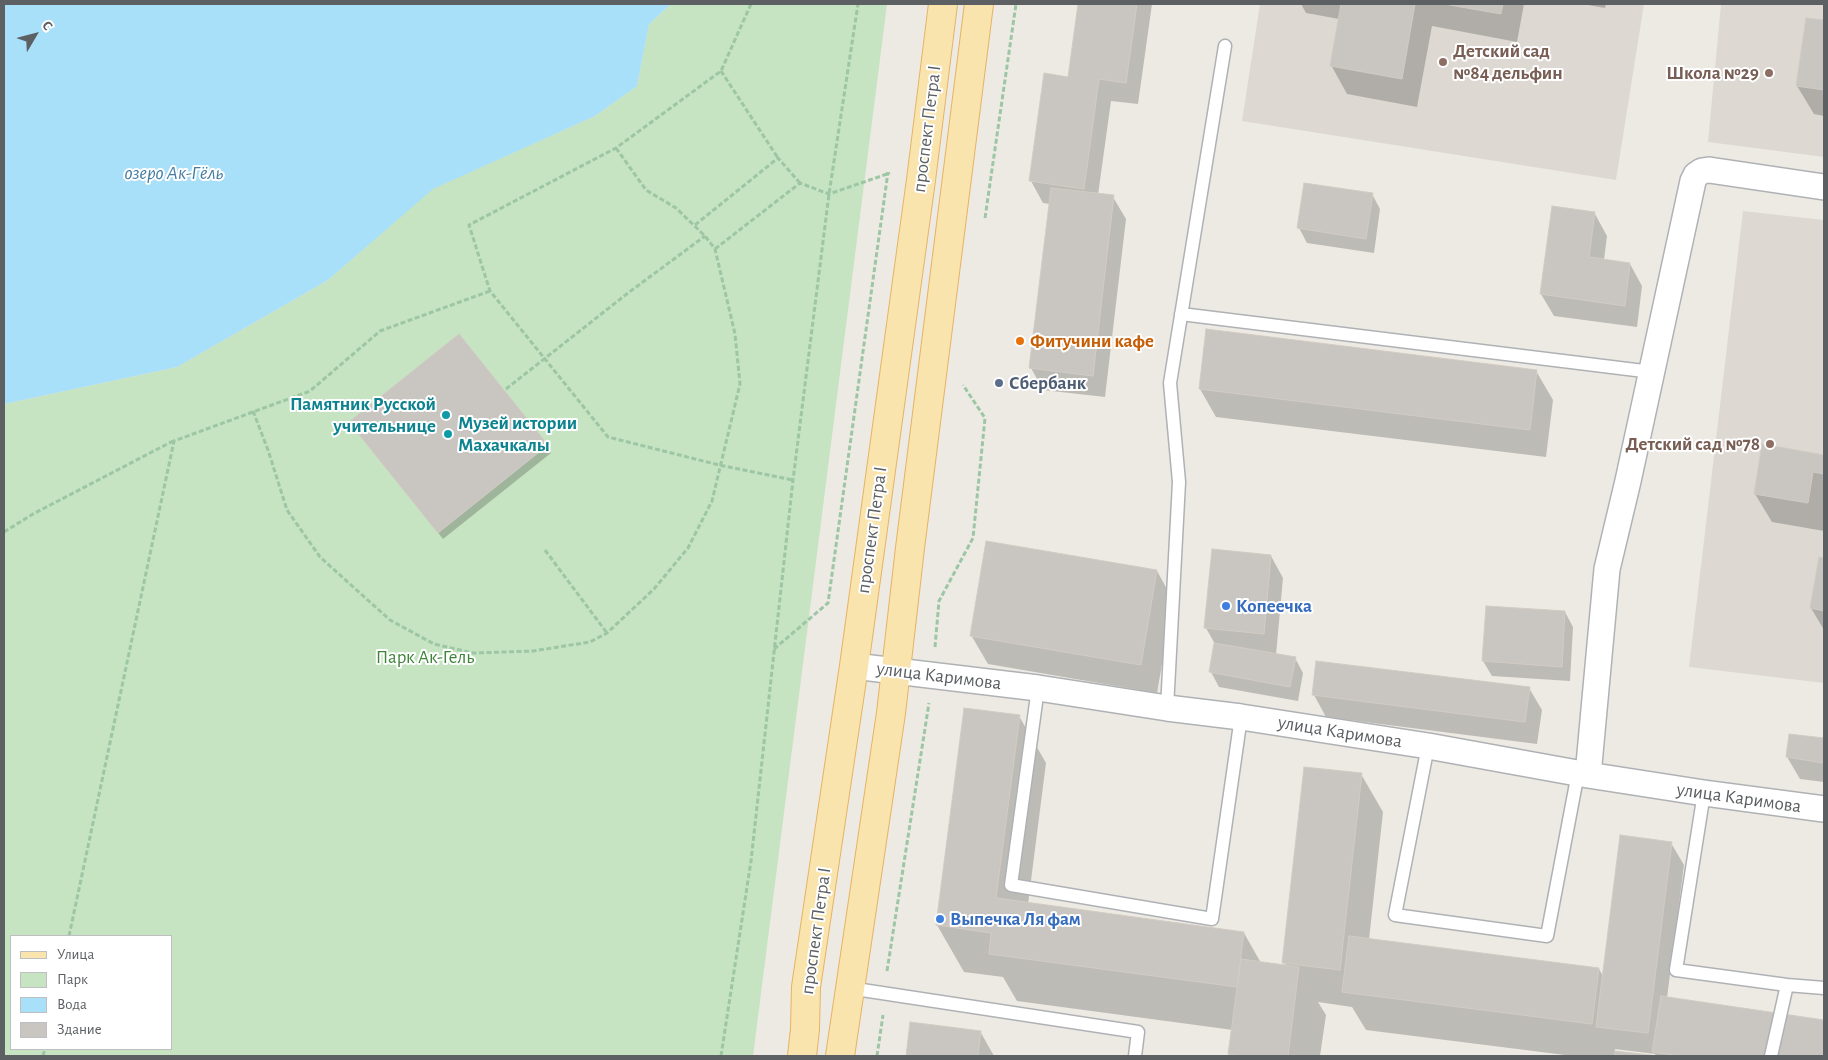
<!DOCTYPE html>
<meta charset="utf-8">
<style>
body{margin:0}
#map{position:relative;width:1828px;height:1060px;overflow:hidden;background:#edeae4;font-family:"Alegreya Sans",sans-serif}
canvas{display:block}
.frame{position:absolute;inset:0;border:5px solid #5c6063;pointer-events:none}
.legend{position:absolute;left:10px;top:935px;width:162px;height:115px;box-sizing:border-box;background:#fff;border:1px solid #bebfc1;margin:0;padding:6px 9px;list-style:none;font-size:15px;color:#5c6063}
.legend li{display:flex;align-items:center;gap:10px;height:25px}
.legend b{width:25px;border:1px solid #bebfc1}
.north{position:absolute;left:10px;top:10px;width:50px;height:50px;-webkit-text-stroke:4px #fff;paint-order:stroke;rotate:53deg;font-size:14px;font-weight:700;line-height:20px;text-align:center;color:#5c6063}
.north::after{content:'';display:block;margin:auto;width:18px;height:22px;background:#5c6063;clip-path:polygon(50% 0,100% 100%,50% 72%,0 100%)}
</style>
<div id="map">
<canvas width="1828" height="1060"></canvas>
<div class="frame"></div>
<ul class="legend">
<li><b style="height:6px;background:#f9e4ad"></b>Улица</li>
<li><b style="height:14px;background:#c6e3c2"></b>Парк</li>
<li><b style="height:14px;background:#a8dff9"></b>Вода</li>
<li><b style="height:14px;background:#c9c5c0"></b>Здание</li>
</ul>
<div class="north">С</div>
</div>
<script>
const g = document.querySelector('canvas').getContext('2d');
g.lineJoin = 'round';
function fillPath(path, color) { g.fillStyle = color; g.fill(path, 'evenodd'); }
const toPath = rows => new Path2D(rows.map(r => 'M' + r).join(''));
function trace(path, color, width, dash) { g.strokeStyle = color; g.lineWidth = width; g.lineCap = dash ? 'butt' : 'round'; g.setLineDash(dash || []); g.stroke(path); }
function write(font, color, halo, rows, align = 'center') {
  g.font = font + ' "Alegreya Sans",sans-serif'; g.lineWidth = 4; g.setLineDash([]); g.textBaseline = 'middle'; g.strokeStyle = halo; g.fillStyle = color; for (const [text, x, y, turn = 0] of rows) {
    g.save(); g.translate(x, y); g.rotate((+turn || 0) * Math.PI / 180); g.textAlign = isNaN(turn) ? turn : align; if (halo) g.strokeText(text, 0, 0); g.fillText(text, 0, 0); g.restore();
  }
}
fillPath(toPath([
 [1260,4,1644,4,1616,180,1242,121],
 [1721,4,1824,4,1824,157,1708,142],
 [1743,211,1824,220,1824,683,1689,667]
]), '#ddd9d2');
fillPath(toPath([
 [671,4,887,4,753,1056,4,1056,4,404,177,367,328,280,432,189,595,116,637,86,649,24],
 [11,936,171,936,171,1049,11,1049]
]), '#c6e3c2');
fillPath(toPath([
 [4,4,671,4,649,24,637,86,595,116,433,189,328,280,177,367,4,404]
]), '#a8dff9');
fillPath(toPath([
 [1079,4,1152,4,1138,104,1111,101,1098,195,1113,197,1126,219,1105,397,1043,390,1031,368,1050,204,1043,203,1031,181,1069,78],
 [1301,4,1524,4,1517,42,1432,26,1417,107,1347,94,1331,65,1339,19,1306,13],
 [1582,4,1606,4,1605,8],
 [1807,19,1824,22,1824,116,1814,114,1797,86],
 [1372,194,1380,209,1374,253,1307,243,1299,228],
 [1595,214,1607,236,1604,260,1630,264,1642,286,1637,327,1554,316,1541,294],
 [1536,371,1553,400,1546,457,1216,417,1200,389],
 [351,422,547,446,551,453,443,539],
 [1763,445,1824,456,1824,531,1772,522,1755,494],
 [1271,556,1283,578,1276,655,1295,658,1303,673,1298,701,1219,687,1211,672,1215,644,1206,628],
 [1820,559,1824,560,1824,630,1811,608],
 [1157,571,1173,600,1157,693,988,664,971,635],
 [1487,607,1565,612,1573,627,1570,681,1492,676,1483,661],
 [1529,688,1542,710,1537,744,1326,717,1314,695],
 [1019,716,1046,763,1028,904,1244,933,1261,963,1286,966,1284,963,1361,774,1383,812,1369,940,1599,969,1604,978,1671,843,1684,865,1667,998,1824,1021,1824,1056,1656,1056,1655,1054,1615,1049,1615,1052,1649,1056,1573,1056,1366,1030,1352,1007,1318,1002,1326,1015,1320,1056,1229,1056,1233,1030,1017,1001,1003,977,964,972,937,925],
 [1790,735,1824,739,1824,782,1800,779,1787,757],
 [911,1024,981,1033,994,1056,907,1056]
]), '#0003');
const building = toPath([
 [1078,4,1137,4,1126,83,1099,79,1084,189,1029,181,1044,73,1068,77,1078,4],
 [1341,4,1415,4,1402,79,1330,66,1341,4],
 [1444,4,1503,4,1501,14,1444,4],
 [1806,18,1824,20,1824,90,1796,86,1806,18],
 [1304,183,1373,193,1366,239,1297,228,1304,183],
 [1051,188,1114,195,1093,376,1029,368,1051,188],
 [1552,206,1595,212,1589,257,1630,263,1625,306,1540,294,1552,206],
 [1206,329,1537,370,1530,430,1199,389,1206,329],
 [459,334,548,445,438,533,349,422,459,334],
 [1762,444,1824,455,1824,474,1813,472,1808,503,1754,494,1762,444],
 [986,541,1157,570,1141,665,970,636,986,541],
 [1212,549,1271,555,1264,634,1204,628,1212,549],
 [1819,557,1824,558,1824,611,1810,608,1819,557],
 [1486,606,1565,611,1562,667,1482,661,1486,606],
 [1214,643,1296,657,1290,687,1209,672,1214,643],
 [1316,661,1530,687,1525,722,1312,695,1316,661],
 [964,708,1020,715,996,898,1244,932,1237,987,989,954,991,933,936,925,964,708],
 [1789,734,1824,738,1824,763,1786,757,1789,734],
 [1304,767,1362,773,1340,970,1282,963,1304,767],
 [1620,835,1672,842,1648,1033,1596,1027,1620,835],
 [1349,936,1599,968,1592,1024,1342,992,1349,936],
 [1241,959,1299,967,1288,1056,1244,1056,1228,1054,1241,959],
 [1661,996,1824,1020,1824,1056,1682,1056,1652,1052,1661,996],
 [910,1022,981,1031,978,1056,906,1056,910,1022],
 [1615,1051,1658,1056,1614,1056,1615,1051]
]);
fillPath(building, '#c9c5c0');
trace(building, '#d2cbc3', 1);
const service = toPath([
 [1181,314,1652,372],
 [1038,688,1011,885,1212,919,1241,717],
 [1167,708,1179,482,1170,383,1225,46],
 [1428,746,1395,915,1547,936,1578,773],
 [1704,793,1676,970,1787,985,1824,988],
 [849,988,1138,1032,1135,1056],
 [1771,1056,1787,985]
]);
const minor = toPath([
 [854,666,1038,688,1167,708,1241,717,1428,746,1588,775,1704,793,1824,809],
 [1588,775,1607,569,1628,481,1693,181,1696,175,1702,171,1709,170,1824,187]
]);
const primary = toPath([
 [802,1056,805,1029,806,987,854,666,921,180,943,4],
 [840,1056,891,713,910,548,979,4]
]);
trace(service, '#afb2b5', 15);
trace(minor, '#afb2b5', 28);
trace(primary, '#e7b363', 30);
trace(toPath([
 [751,4,721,71,616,148,469,225,490,291,608,437,719,465,793,480],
 [721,71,778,158],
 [985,218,1016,4],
 [695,225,778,158,800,183],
 [715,249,800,183,829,194,890,173],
 [506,389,628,293,705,236],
 [253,411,268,450,287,510,320,557,390,620,434,644,473,653,533,651,590,642,607,633,654,589,688,548,712,501,740,384,735,334,715,249,705,236,676,208,646,190,616,148],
 [4,532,33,514,173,441],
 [545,550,607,633],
 [935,647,939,601,973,538,985,418,963,385],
 [774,649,828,603,888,172],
 [69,936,174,441,310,391,380,331,490,291],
 [887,971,929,703],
 [43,1056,45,1049],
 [721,1056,751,861,793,480,829,194,858,4],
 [877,1056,883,1015]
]), '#9dc6a4', 3, [5, 2.5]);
trace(service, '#fff', 12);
trace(minor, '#fff', 25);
trace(primary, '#f9e4ad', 28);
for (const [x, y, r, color] of [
 [1443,62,5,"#8d6e63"],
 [1769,73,5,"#8d6e63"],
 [1020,341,5,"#e8710a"],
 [999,383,5,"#5c6f8a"],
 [446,415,5,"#0f9aa8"],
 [448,434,5,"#0f9aa8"],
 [1770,444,5,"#8d6e63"],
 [1226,606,5,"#3f7fe0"],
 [940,919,5,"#3f7fe0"]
]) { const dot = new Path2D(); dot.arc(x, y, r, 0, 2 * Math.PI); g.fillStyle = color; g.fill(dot); trace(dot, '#fff', 2); }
write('bold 19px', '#785e54', '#fff', [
 ["Детский сад",1453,51,"left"],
 ["№84 дельфин",1453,73,"left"],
 ["Школа №29",1759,73],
 ["Детский сад №78",1760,444]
], 'right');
write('19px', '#5c6063', '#fff', [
 ["проспект Петра I",927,129,-83],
 ["проспект Петра I",872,530,-82],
 ["улица Каримова",939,676,7],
 ["улица Каримова",1340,732,9],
 ["улица Каримова",1739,798,8],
 ["проспект Петра I",816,931,-82]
]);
write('bold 19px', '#c56008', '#fff', [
 ["Фитучини кафе",1030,341]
], 'left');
write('bold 19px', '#4e5e75', '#fff', [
 ["Сбербанк",1009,383]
], 'left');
write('bold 19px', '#0d838f', '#fff', [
 ["Памятник Русской",436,404],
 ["учительнице",436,426],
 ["Музей истории",458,423,"left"],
 ["Махачкалы",458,445,"left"]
], 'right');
write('bold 19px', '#366cbe', '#fff', [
 ["Копеечка",1236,606],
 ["Выпечка Ля фам",950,919]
], 'left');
write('19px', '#40833b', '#fff', [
 ["Парк Ак-Гель",425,657]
]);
write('italic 20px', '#437ca2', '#fff', [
 ["озеро Ак-Гёль",174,173]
]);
</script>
